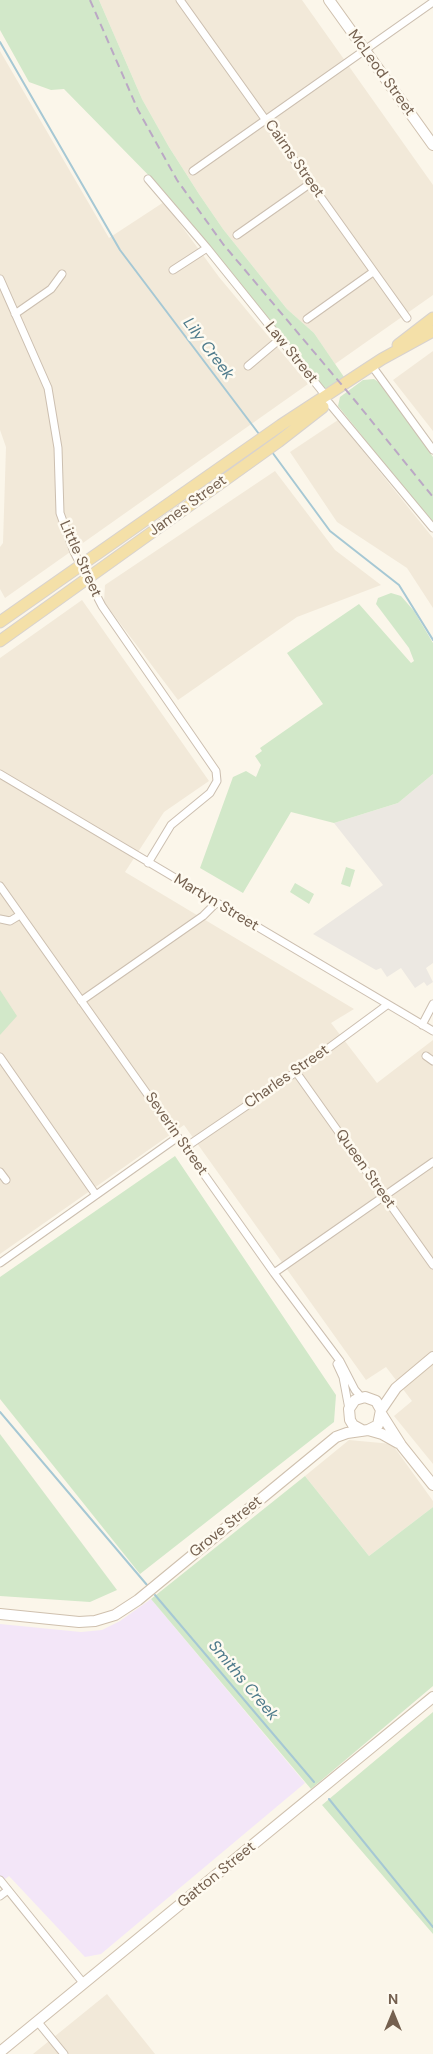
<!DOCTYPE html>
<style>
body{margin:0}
#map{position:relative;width:433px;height:2054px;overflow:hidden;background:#fbf6ea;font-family:"DM Sans",sans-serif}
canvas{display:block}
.north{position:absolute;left:368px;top:1989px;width:50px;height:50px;-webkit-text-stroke:4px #fefaf0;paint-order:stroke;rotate:0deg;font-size:14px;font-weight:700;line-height:20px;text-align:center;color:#74604f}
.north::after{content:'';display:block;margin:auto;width:18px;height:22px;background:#74604f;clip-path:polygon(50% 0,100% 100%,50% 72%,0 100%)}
</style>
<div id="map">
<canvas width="433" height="2054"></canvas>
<div class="north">N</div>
</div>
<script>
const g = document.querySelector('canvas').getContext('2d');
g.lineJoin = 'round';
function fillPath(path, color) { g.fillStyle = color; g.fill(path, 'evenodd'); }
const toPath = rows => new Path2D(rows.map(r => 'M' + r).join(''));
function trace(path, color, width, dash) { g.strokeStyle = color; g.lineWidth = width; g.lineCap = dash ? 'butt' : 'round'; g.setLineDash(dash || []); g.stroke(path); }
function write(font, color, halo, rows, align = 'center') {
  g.font = font + ' "DM Sans",sans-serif'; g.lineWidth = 5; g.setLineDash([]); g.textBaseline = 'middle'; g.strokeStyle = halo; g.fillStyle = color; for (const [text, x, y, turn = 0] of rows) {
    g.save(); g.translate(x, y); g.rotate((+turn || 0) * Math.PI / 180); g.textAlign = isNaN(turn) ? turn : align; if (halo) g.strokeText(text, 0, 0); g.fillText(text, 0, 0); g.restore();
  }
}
fillPath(toPath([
 [99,0,302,0,433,185,433,295,335,364,314,333,287,309,223,229,199,194,169,147,142,99],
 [0,51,109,238,164,202,219,277,308,384,5,598,0,589,0,547,3,543,6,447,0,430],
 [433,351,433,431,393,380],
 [338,420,433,538,433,608,407,568,337,522,290,452],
 [275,471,335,550,381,585,297,617,178,700,104,602,105,585],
 [82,600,209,781,164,812,125,872,354,1009,331,1023,377,1083,433,1040,433,1464,394,1416,412,1401,386,1367,366,1380,184,1125,0,1254,0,658],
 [349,1440,392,1444,433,1501,433,1507,369,1556,305,1476],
 [107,1994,155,2054,33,2054]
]), '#f2e9d9');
fillPath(toPath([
 [433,774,433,963,426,968,433,982,427,986,424,982,415,988,401,968,387,977,381,968,376,970,313,934,383,885,334,823,398,803]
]), '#ece8e2');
fillPath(toPath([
 [151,1599,305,1783,101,1954,85,1957,9,1876,0,1883,0,1624,81,1632,102,1630,120,1621]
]), '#f3e6f8');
fillPath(toPath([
 [0,0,99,0,142,99,169,147,199,194,223,229,287,309,314,333,344,377,325,390,162,189,64,89,51,90,29,82,0,30],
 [374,379,380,383,433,457,433,524,338,406,340,397,363,380],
 [391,593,401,596,414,611,433,643,433,774,398,803,334,823,291,812,243,893,200,868,233,777,246,771,256,777,261,765,255,756,262,751,260,748,323,704,287,653,359,604,411,663,414,661,409,648,376,604,378,598],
 [346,867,355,870,350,887,341,884],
 [295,883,314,894,309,904,290,892],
 [0,990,17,1016,0,1035],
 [175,1156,336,1395,334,1422,140,1574,0,1399,0,1277],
 [0,1434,117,1590,90,1602,0,1596],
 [305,1476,369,1556,433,1507,433,1686,311,1789,151,1599],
 [433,1712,433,1934,322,1805]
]), '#d2e8c9');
trace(toPath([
 [0,42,120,250,259,434],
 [272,452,330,531,399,585,433,640],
 [0,1412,147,1585],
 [155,1595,314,1782],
 [329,1799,433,1927]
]), '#a6c8d4', 2);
const street = toPath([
 [180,0,407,318],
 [193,171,433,2],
 [148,179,207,248,326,396],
 [237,235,311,183],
 [173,270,207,248],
 [0,279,48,388,58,448,60,513,74,552,102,606,216,771,217,781,210,793,171,825,148,863],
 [15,314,51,289,62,274],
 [307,319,373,272],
 [248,366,280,339],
 [372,366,433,450],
 [329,403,433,528],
 [0,774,433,1031],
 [0,886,274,1273,340,1361,355,1390,362,1398],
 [0,919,10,921,20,915],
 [81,1001,203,916,216,903],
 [422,1025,433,1004],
 [426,1056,433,1061],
 [0,1057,96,1195],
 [296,1072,433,1265],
 [186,1147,296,1072,387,1005],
 [0,1172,6,1180],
 [0,1263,178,1137],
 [274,1273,433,1162],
 [337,1364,343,1377,349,1409],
 [0,1880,84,1984],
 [0,1896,8,1890],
 [37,2021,64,2054]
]);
const secondary = toPath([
 [329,0,433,145],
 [381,1410,396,1388,433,1357],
 [382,1415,401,1445,433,1485],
 [368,1430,382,1434,398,1443],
 [0,1614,79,1622,95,1621,115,1615,138,1600,336,1437,347,1433,368,1430,378,1425,381,1410,376,1401,365,1397,355,1400,349,1409,350,1420,353,1425,362,1430],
 [0,2052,433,1697]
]);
const primary = toPath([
 [398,345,433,318],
 [0,622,281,425,382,359,433,331],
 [0,641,278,442,323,407]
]);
trace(street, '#ccbfb0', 9);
trace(secondary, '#cfc0ae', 12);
trace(primary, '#d8d2ce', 13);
trace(street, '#fff', 7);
trace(secondary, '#fff', 10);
trace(primary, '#f4e0a8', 11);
trace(toPath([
 [90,0,138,110,177,180,223,244,357,403,433,497]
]), '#bba8c5', 2, [8, 5]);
write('15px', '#74604f', '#fefaf0', [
 ["McLeod Street",381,73,54],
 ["Cairns Street",294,159,55],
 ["Law Street",291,353,51],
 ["James Street",188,506,-36],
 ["Little Street",80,559,66],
 ["Martyn Street",216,903,31],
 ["Charles Street",287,1077,-35],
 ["Severin Street",176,1134,55],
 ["Queen Street",365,1169,55],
 ["Grove Street",226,1527,-39],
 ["Gatton Street",217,1875,-39]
]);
write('italic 16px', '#4d7a8b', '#fefaf0', [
 ["Lily Creek",208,349,53],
 ["Smiths Creek",243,1681,50]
]);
</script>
